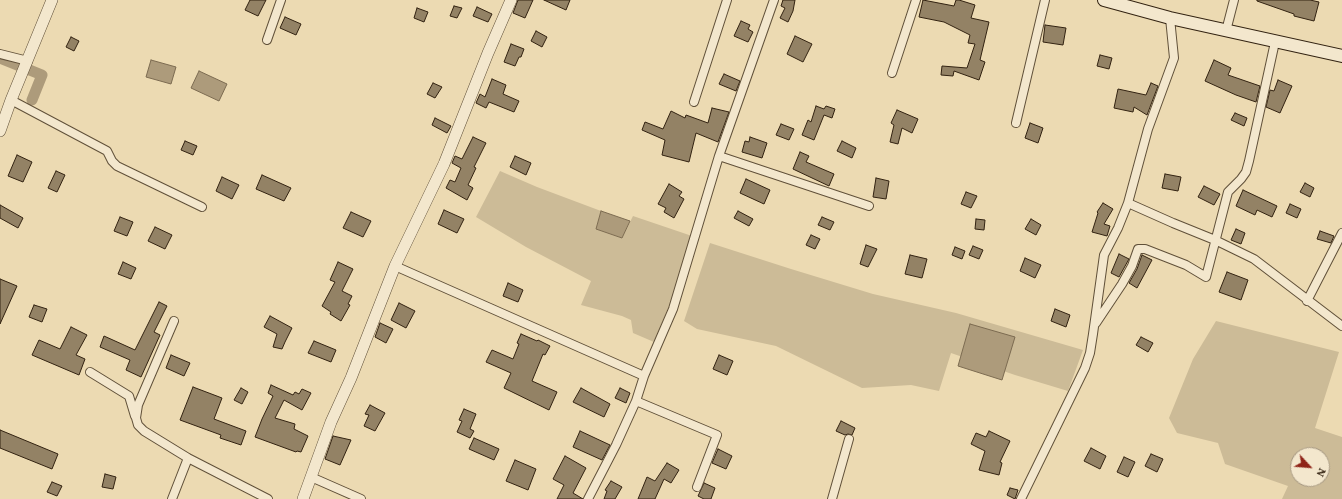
<!DOCTYPE html>
<style>
body{margin:0}
#map{position:relative;width:1342px;height:499px;overflow:hidden;background:#ecdab2;font-family:Vollkorn,serif}
canvas{display:block}
.north{position:absolute;left:1290px;top:447px;width:40px;height:40px;box-sizing:border-box;background:#f3e7cd;border:1px solid #a69882;border-radius:50%;rotate:116deg;font-size:11px;font-weight:700;line-height:16px;text-align:center;color:#322211}
.north::after{content:'';display:block;margin:auto;width:14px;height:18px;background:#8f2418;clip-path:polygon(50% 0,100% 100%,50% 72%,0 100%)}
</style>
<div id="map">
<canvas width="1342" height="499"></canvas>
<div class="north">N</div>
</div>
<script>
const g = document.querySelector('canvas').getContext('2d');
g.lineJoin = 'round';
function fillPath(path, color) { g.fillStyle = color; g.fill(path, 'evenodd'); }
const toPath = rows => new Path2D(rows.map(r => 'M' + r).join(''));
function trace(path, color, width, dash) { g.strokeStyle = color; g.lineWidth = width; g.lineCap = dash ? 'butt' : 'round'; g.setLineDash(dash || []); g.stroke(path); }
fillPath(toPath([
 [500,171,537,187,601,211,596,229,622,238,633,216,692,236,673,296,654,342,633,333,631,320,622,316,581,305,591,281,526,247,476,217],
 [710,243,791,269,873,294,956,313,1083,350,1068,391,1015,375,951,353,939,391,911,385,862,388,776,346,697,329,684,321],
 [1216,321,1339,352,1315,428,1342,437,1342,499,1282,499,1288,486,1225,464,1218,443,1177,433,1169,418,1193,359],
 [1298,455,1322,455,1322,479,1298,479]
]), '#ccbb97');
const water = toPath([
 [151,60,176,67,171,84,146,77,151,60],
 [199,71,227,84,219,101,191,88,199,71],
 [601,211,630,221,622,238,596,229,601,211],
 [970,324,1015,337,1002,380,958,366,970,324]
]);
fillPath(water, '#ad9b7b');
trace(water, '#7c6b51', 1);
trace(toPath([
 [0,58,42,75,32,100]
]), '#ad9b7b', 11);
const building = toPath([
 [250,0,266,0,258,16,245,10,250,0],
 [518,0,533,0,525,18,513,13,518,0],
 [544,0,570,0,566,10,544,0],
 [783,0,795,0,793,11,788,22,780,18,785,8,781,6,783,0],
 [923,0,954,6,956,0,959,0,975,5,971,18,989,22,980,60,985,62,979,80,954,71,953,76,941,75,942,66,967,68,975,44,968,43,970,35,944,22,919,17,923,0],
 [1257,0,1310,0,1319,2,1314,21,1294,16,1294,14,1257,1,1257,0],
 [454,6,462,8,457,18,450,16,454,6],
 [477,7,492,14,488,22,473,16,477,7],
 [417,8,428,12,424,22,414,18,417,8],
 [285,17,301,24,296,35,280,28,285,17],
 [741,21,750,25,748,29,753,32,748,42,734,36,741,21],
 [1045,25,1066,28,1063,45,1043,42,1045,25],
 [536,31,547,37,542,47,531,41,536,31],
 [795,36,812,44,803,62,787,54,795,36],
 [71,37,79,41,74,51,66,47,71,37],
 [511,44,524,49,521,57,519,57,515,66,504,62,511,44],
 [1100,55,1112,58,1109,69,1097,66,1100,55],
 [1214,60,1231,68,1228,75,1260,86,1256,102,1236,95,1205,81,1214,60],
 [724,74,740,81,736,91,719,84,724,74],
 [492,79,506,85,503,94,519,101,514,112,489,102,486,108,476,103,480,94,485,97,492,79],
 [1278,80,1292,86,1280,113,1266,107,1270,90,1274,91,1278,80],
 [433,83,442,87,435,98,427,94,433,83],
 [1151,83,1158,86,1147,115,1134,107,1133,112,1114,108,1118,89,1146,95,1151,83],
 [816,106,824,109,826,106,835,109,832,118,824,115,814,140,802,135,808,120,811,122,816,106],
 [712,108,729,112,718,142,696,133,689,162,662,155,665,140,642,130,645,122,663,129,671,111,685,118,686,115,708,123,712,108],
 [897,110,918,119,912,133,902,128,898,144,890,142,894,125,891,123,897,110],
 [1235,113,1247,118,1244,126,1231,120,1235,113],
 [435,118,451,126,447,133,432,125,435,118],
 [1030,123,1043,128,1038,143,1025,138,1030,123],
 [781,124,794,129,789,140,776,135,781,124],
 [473,137,486,143,474,167,476,168,468,185,473,188,467,200,446,188,450,180,455,182,461,168,452,163,455,156,462,159,473,137],
 [750,137,767,143,762,158,742,152,745,141,749,142,750,137],
 [185,141,197,146,193,155,181,150,185,141],
 [842,141,856,148,852,158,837,151,842,141],
 [800,152,809,156,806,162,834,174,829,186,793,169,800,152],
 [17,155,32,162,23,182,8,176,17,155],
 [515,156,531,163,526,175,510,167,515,156],
 [56,171,65,175,57,192,48,188,56,171],
 [1165,174,1181,177,1178,191,1162,188,1165,174],
 [262,175,291,188,284,201,256,189,262,175],
 [222,177,239,185,232,199,216,191,222,177],
 [876,178,889,181,886,199,873,197,876,178],
 [746,179,770,190,764,204,740,193,746,179],
 [1305,183,1314,188,1310,197,1300,192,1305,183],
 [669,184,682,192,679,196,684,199,674,218,664,212,666,208,658,204,669,184],
 [1204,186,1220,194,1214,205,1198,197,1204,186],
 [1243,190,1277,206,1272,217,1257,210,1255,215,1236,206,1243,190],
 [966,192,977,196,971,208,961,204,966,192],
 [1103,203,1113,209,1104,224,1110,226,1107,236,1092,232,1098,213,1097,212,1103,203],
 [1290,204,1301,209,1297,218,1286,213,1290,204],
 [0,205,23,218,18,228,0,218,0,205],
 [444,210,464,219,457,233,438,224,444,210],
 [738,211,753,219,749,226,734,218,738,211],
 [351,212,371,221,363,237,343,228,351,212],
 [120,217,133,222,127,236,114,231,120,217],
 [822,217,834,222,830,230,818,225,822,217],
 [976,219,985,220,984,230,975,229,976,219],
 [1031,219,1041,225,1036,235,1025,229,1031,219],
 [155,227,172,235,165,249,148,241,155,227],
 [1236,229,1245,233,1241,244,1231,240,1236,229],
 [1320,231,1334,236,1331,243,1317,239,1320,231],
 [811,235,820,239,815,249,806,245,811,235],
 [866,245,877,249,868,267,860,264,866,245],
 [973,246,983,250,979,259,969,255,973,246],
 [955,247,965,251,962,259,952,255,955,247],
 [1119,254,1129,259,1119,277,1111,273,1119,254],
 [910,255,927,259,922,278,905,274,910,255],
 [1142,255,1152,260,1137,288,1129,283,1137,269,1142,255],
 [1025,258,1041,265,1035,278,1020,271,1025,258],
 [123,262,136,268,131,279,118,274,123,262],
 [338,262,353,269,342,291,352,296,348,304,350,305,341,321,330,314,331,312,322,306,335,282,330,280,338,262],
 [1227,272,1248,280,1241,300,1219,292,1227,272],
 [0,279,17,286,0,324,0,279],
 [508,283,523,290,518,302,503,296,508,283],
 [159,302,167,306,154,332,160,335,141,377,126,370,130,360,100,347,104,336,135,350,159,302],
 [399,303,415,311,406,328,391,320,399,303],
 [34,305,47,309,42,322,29,317,34,305],
 [1055,309,1070,315,1066,327,1051,321,1055,309],
 [270,316,292,328,285,342,282,349,273,347,277,334,264,327,270,316],
 [380,323,393,329,386,343,375,337,380,323],
 [71,327,87,335,76,355,85,359,79,375,32,355,39,340,60,349,71,327],
 [521,334,537,341,538,340,550,346,545,355,543,354,532,381,557,392,549,410,504,388,511,373,486,362,492,350,513,359,519,344,517,343,521,334],
 [1141,337,1153,343,1148,352,1136,345,1141,337],
 [314,341,336,350,331,362,308,353,314,341],
 [171,355,190,363,184,376,166,368,171,355],
 [719,355,733,361,727,375,713,369,719,355],
 [271,385,293,395,295,392,299,394,302,389,311,393,302,410,284,400,275,418,295,424,294,429,308,436,301,452,297,451,296,452,255,437,262,419,273,396,268,393,271,385],
 [193,387,222,398,214,419,246,431,241,445,220,438,221,435,180,420,193,387],
 [241,388,248,392,242,404,234,400,241,388],
 [581,388,610,404,604,417,573,402,581,388],
 [620,388,630,393,626,403,615,398,620,388],
 [370,405,385,413,375,431,364,426,369,415,365,414,370,405],
 [464,409,476,414,470,429,474,431,470,438,457,432,462,421,459,420,464,409],
 [841,421,855,428,852,435,848,434,845,435,836,431,841,421],
 [0,430,58,454,52,469,0,448,0,430],
 [580,431,610,445,602,460,573,447,580,431],
 [989,431,1010,441,1000,462,1002,463,999,475,979,470,985,451,971,444,976,433,986,437,989,431],
 [333,436,351,440,340,465,325,459,333,436],
 [474,438,499,449,494,460,469,449,474,438],
 [1091,448,1106,456,1100,469,1084,461,1091,448],
 [718,449,732,456,726,469,712,463,718,449],
 [1151,454,1163,459,1157,472,1145,466,1151,454],
 [565,456,586,468,573,493,583,499,557,499,564,485,553,479,565,456],
 [1124,457,1135,462,1128,477,1117,472,1124,457],
 [515,460,536,469,528,490,506,481,515,460],
 [667,463,679,470,671,483,664,479,655,499,638,499,647,477,655,481,667,463],
 [105,474,116,477,113,489,102,487,105,474],
 [611,481,622,487,615,499,604,499,607,491,605,490,611,481],
 [52,482,62,486,57,496,47,492,52,482],
 [704,483,715,488,711,499,704,499,698,496,704,483],
 [1010,488,1018,490,1015,499,1007,495,1010,488]
]);
fillPath(building, '#938265');
trace(building, '#322211', 1);
const minor = toPath([
 [1226,31,1234,0],
 [267,40,281,0],
 [0,54,28,61],
 [892,73,916,0],
 [11,100,107,151,112,161,117,166,202,207],
 [694,102,727,0],
 [1016,123,1045,0],
 [719,156,869,206],
 [1128,203,1173,223,1215,240,1254,259,1342,326],
 [395,266,644,376],
 [1307,301,1342,233],
 [174,321,138,405,136,418,138,425,144,431,188,458,268,499],
 [1096,323,1122,284,1132,266,1138,249,1145,249,1186,265,1206,277,1228,192,1241,179,1246,172,1249,161,1275,42],
 [90,372,129,396,135,416],
 [636,401,717,435,697,487],
 [311,477,361,499],
 [172,499,188,458],
 [588,499,616,445,636,401,644,376,673,309,719,156,774,0],
 [832,499,849,439],
 [1021,499,1085,368,1090,353,1093,334,1104,255,1118,228,1128,203,1148,129,1174,58,1170,18]
]);
const tertiary = toPath([
 [0,131,11,100,52,0],
 [303,499,331,422,351,378,395,266,444,164,488,53,511,0]
]);
const secondary = toPath([
 [1104,0,1170,18,1342,56]
]);
trace(minor, '#605039', 10);
trace(tertiary, '#605039', 12);
trace(secondary, '#322211', 14);
trace(minor, '#f3e7cd', 8);
trace(tertiary, '#f3e7cd', 11);
trace(secondary, '#f3e7cd', 12);
</script>
